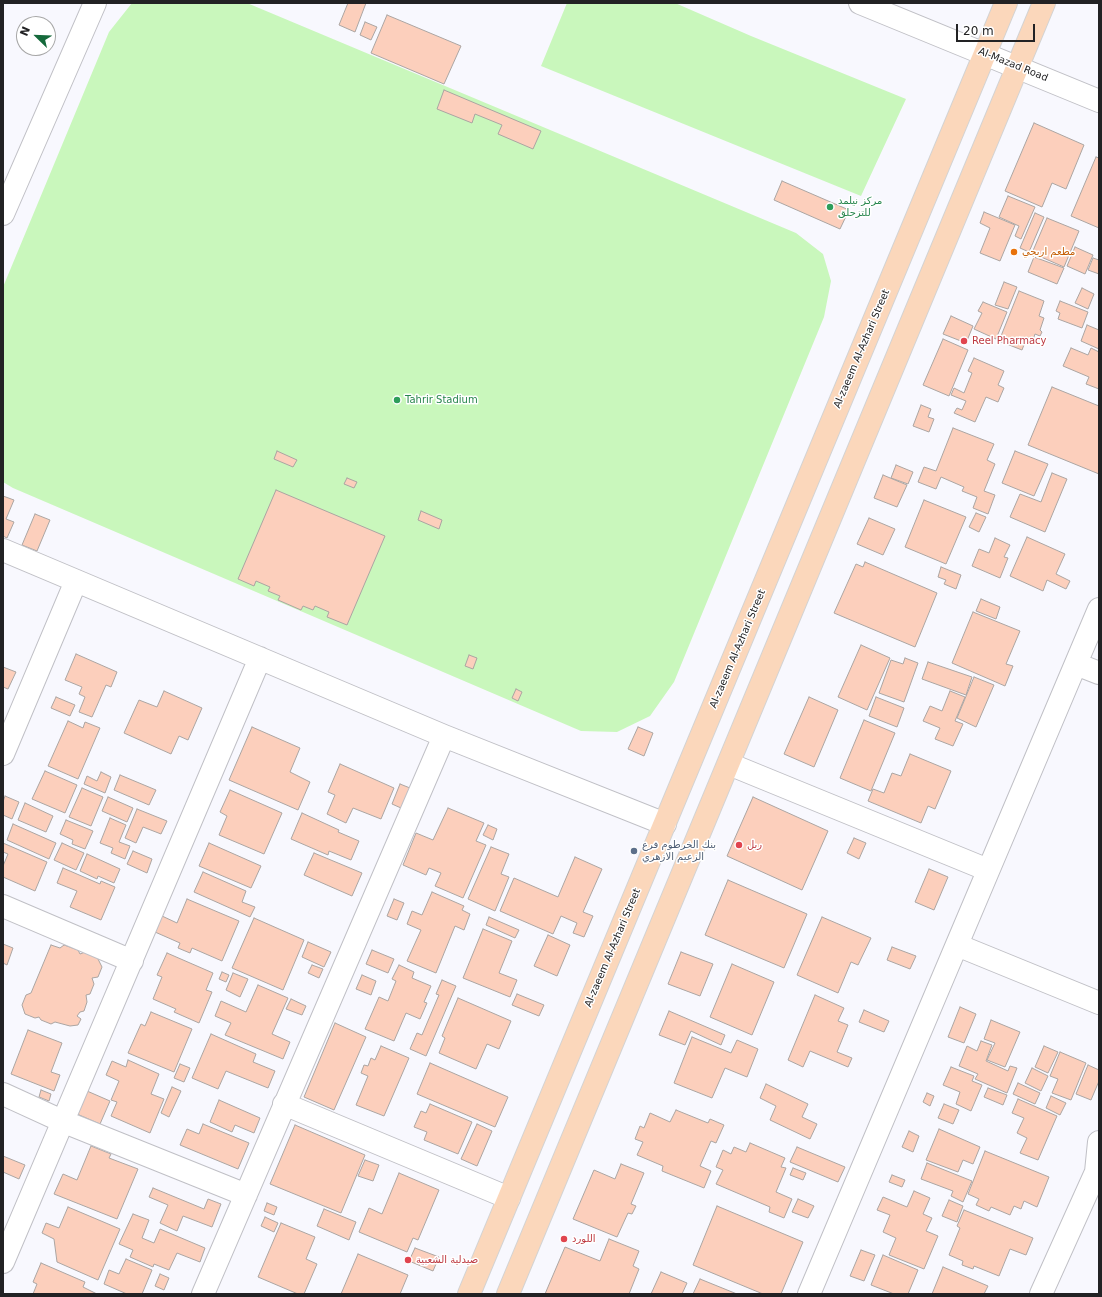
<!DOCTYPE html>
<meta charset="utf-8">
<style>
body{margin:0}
#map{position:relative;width:1102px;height:1297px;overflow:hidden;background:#f8f8fe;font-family:"DejaVu Sans",sans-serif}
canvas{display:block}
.frame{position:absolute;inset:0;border:4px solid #222224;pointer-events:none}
.north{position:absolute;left:16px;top:16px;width:40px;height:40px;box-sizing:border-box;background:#fff;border:1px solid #a7a7a7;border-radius:50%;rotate:293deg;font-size:11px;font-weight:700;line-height:16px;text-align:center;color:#222224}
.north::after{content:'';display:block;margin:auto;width:14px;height:18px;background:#15693b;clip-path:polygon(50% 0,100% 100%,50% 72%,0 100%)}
.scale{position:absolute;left:956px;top:24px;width:79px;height:18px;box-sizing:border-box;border:2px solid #222224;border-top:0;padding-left:5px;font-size:12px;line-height:14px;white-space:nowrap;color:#222224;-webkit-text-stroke:3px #fff;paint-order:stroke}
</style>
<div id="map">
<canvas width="1102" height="1297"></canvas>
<div class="frame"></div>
<div class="north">N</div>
<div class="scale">20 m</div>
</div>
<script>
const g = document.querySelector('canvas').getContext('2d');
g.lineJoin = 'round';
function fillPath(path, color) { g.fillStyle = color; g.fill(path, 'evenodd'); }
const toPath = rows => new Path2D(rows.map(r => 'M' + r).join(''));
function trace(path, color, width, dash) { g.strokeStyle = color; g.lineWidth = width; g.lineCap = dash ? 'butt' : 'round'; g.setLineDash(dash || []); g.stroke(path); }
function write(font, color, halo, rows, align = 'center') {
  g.font = font + ' "DejaVu Sans",Cairo,sans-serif'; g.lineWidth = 3; g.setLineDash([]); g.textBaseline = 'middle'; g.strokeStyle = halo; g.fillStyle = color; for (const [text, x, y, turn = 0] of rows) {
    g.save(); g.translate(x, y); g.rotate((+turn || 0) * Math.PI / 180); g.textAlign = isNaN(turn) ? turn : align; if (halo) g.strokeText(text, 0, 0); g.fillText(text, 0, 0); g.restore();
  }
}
fillPath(toPath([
 [132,3,247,3,796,233,823,254,831,281,824,317,674,682,650,716,617,732,581,731,13,488,3,482,3,287,109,32],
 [567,3,675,3,751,36,906,99,861,196,541,66]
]), '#c9f7bc');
const building = toPath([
 [348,3,366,3,355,32,339,25,348,3],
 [387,15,461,46,444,84,371,53,387,15],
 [365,22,377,27,371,40,360,35,365,22],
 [444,90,541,131,533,149,498,134,502,125,475,114,472,123,437,109,444,90],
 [1034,123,1084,145,1066,189,1052,183,1042,207,1005,191,1034,123],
 [1096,157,1099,158,1099,228,1071,216,1096,157],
 [782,181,849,210,840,229,774,200,782,181],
 [1008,196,1035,207,1021,239,1015,236,1019,226,999,217,1008,196],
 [984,212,1015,225,1000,261,980,253,990,228,980,223,984,212],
 [1035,213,1044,217,1029,252,1020,248,1035,213],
 [1047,218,1079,231,1064,267,1032,253,1047,218],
 [1075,247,1093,255,1085,274,1067,266,1075,247],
 [1034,257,1064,268,1057,284,1028,272,1034,257],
 [1093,258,1099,260,1099,274,1088,270,1093,258],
 [1004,282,1017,287,1008,309,995,305,1004,282],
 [1082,288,1094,294,1088,309,1075,303,1082,288],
 [1019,291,1044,301,1039,316,1044,318,1040,330,1042,332,1040,336,1035,334,1033,340,1027,337,1022,350,999,341,1019,291],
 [1060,301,1088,312,1082,328,1058,319,1060,313,1056,311,1060,301],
 [983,302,1007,312,996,339,974,329,982,313,978,311,983,302],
 [951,316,973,326,966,343,943,334,951,316],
 [1087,325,1099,330,1099,349,1081,341,1087,325],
 [943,339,968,350,949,396,923,385,943,339],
 [1071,348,1088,355,1091,348,1099,352,1099,389,1086,384,1089,377,1063,366,1071,348],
 [974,358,1004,371,998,385,1004,388,998,402,986,397,975,422,954,413,957,408,962,410,966,401,951,395,954,388,964,393,972,373,968,371,974,358],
 [1052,387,1099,406,1099,474,1028,445,1052,387],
 [921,405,931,409,928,417,934,419,929,432,913,426,921,405],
 [953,428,994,444,987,460,995,464,984,491,995,495,988,514,973,508,977,497,962,491,964,487,941,477,936,489,918,482,924,467,936,471,953,428],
 [277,451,297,460,293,467,274,459,277,451],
 [1015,451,1048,464,1034,496,1002,483,1015,451],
 [896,465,913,472,908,484,891,478,896,465],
 [1052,473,1067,479,1045,532,1010,517,1020,494,1041,502,1052,473],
 [883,475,907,485,897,507,874,498,883,475],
 [347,478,357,482,354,488,344,484,347,478],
 [276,490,385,536,347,625,327,617,329,612,315,606,313,610,303,606,301,610,278,600,280,596,268,591,270,587,256,581,254,586,238,579,276,490],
 [3,496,14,500,6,519,14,522,7,538,3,536,3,496],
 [924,500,966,517,946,564,905,547,924,500],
 [421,511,442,520,439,529,418,520,421,511],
 [976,513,986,517,979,532,969,527,976,513],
 [35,514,50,520,37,551,22,545,35,514],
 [869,518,895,529,883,555,857,544,869,518],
 [1027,537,1065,554,1056,574,1070,581,1066,589,1047,580,1043,591,1010,576,1027,537],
 [995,538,1010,545,1004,557,1008,558,1000,578,972,566,979,549,989,553,995,538],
 [865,562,937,593,915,647,834,613,856,564,863,567,865,562],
 [941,567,961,575,956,589,944,584,946,580,938,577,941,567],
 [981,599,1000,607,996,619,976,611,981,599],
 [973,612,1020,631,1006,664,1013,666,1005,686,952,663,973,612],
 [861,645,890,658,867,710,838,697,861,645],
 [76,654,117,672,111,687,106,685,92,717,79,712,85,697,79,694,82,687,65,680,76,654],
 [469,655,477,658,473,669,465,666,469,655],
 [905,658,918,663,904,702,879,693,891,660,903,664,905,658],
 [928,662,972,677,966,695,922,679,928,662],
 [3,667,16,672,8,689,3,687,3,667],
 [974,677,994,685,976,727,957,718,974,677],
 [516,689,522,692,518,701,512,698,516,689],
 [164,691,202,708,188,740,179,736,171,754,124,733,139,700,157,707,164,691],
 [950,691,965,697,955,721,963,724,953,746,935,739,940,728,923,721,930,706,942,711,950,691],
 [56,697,75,705,70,716,51,708,56,697],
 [809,697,838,710,814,767,784,754,809,697],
 [876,697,904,708,897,727,869,716,876,697],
 [864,720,895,733,871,791,840,778,864,720],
 [68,721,83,728,85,722,100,728,78,779,48,766,68,721],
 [252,727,300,748,290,772,310,782,298,810,229,780,252,727],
 [638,727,653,733,644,756,628,749,638,727],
 [910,754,951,771,935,809,928,806,921,823,868,801,873,789,884,793,892,773,901,776,910,754],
 [340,764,394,788,381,819,353,808,346,823,327,814,335,795,328,792,340,764],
 [45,771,77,785,65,813,32,799,45,771],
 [101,772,111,777,105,793,84,784,87,776,97,781,101,772],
 [120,775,156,790,149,805,114,790,120,775],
 [400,784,410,788,401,808,392,804,400,784],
 [82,788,103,797,91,826,69,817,82,788],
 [230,790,282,813,264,854,219,835,227,816,220,812,230,790],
 [5,796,19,802,12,819,3,815,3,802,5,796],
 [108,797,133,808,127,822,102,811,108,797],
 [753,797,828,831,802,890,727,856,753,797],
 [25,803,53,816,46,832,18,820,25,803],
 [448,808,484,823,476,841,486,845,463,898,435,886,441,873,429,868,426,875,403,865,416,833,433,840,448,808],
 [137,809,167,821,161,834,143,827,136,843,125,838,137,809],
 [302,813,339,830,338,832,359,841,351,860,329,851,328,855,291,839,302,813],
 [110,818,126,825,119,842,130,846,125,859,111,853,113,848,100,843,110,818],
 [66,820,93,831,85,849,72,844,73,840,60,834,66,820],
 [13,824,56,843,49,859,7,840,13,824],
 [488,825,497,829,493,840,483,835,488,825],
 [854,838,866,843,859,859,847,853,854,838],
 [3,843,47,862,35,891,3,877,3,866,8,854,3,852,3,843],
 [62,843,84,853,76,870,54,860,62,843],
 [209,843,261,866,251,888,199,866,209,843],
 [491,847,509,854,501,874,509,877,495,911,468,899,491,847],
 [133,851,152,859,147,873,127,864,133,851],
 [314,853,362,873,352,896,304,875,314,853],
 [87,854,120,869,114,883,98,876,97,879,80,871,87,854],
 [575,857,602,869,583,912,593,916,584,937,573,933,577,923,561,916,553,934,500,911,514,878,558,897,575,857],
 [63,868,100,884,101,881,115,887,101,920,70,907,77,891,57,883,63,868],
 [929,869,948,877,934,910,915,902,929,869],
 [203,872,246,891,242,902,255,907,250,917,194,892,203,872],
 [728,880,807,914,784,968,705,935,728,880],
 [432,892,464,906,462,910,470,914,464,930,455,926,436,973,407,961,421,930,407,924,412,911,422,915,432,892],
 [187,899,239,921,222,961,192,948,190,953,178,948,180,943,155,932,162,916,177,923,187,899],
 [394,899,404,903,397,920,387,916,394,899],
 [489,917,519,930,515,938,486,925,489,917],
 [822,917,871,938,858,965,851,962,838,993,797,975,822,917],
 [254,918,304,940,283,990,232,968,254,918],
 [483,929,512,941,499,973,517,980,510,997,463,978,483,929],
 [548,935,570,945,557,976,534,966,548,935],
 [308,942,331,952,324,967,302,957,308,942],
 [3,944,13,948,7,965,3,963,3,944],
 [51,945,60,948,64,945,78,950,80,954,85,952,97,957,102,967,98,977,92,978,94,984,90,994,86,995,87,1002,84,1011,80,1012,77,1016,81,1019,78,1025,70,1026,55,1022,51,1024,41,1020,39,1017,35,1018,25,1014,22,1005,26,995,31,993,51,945],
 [892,947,916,956,910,969,887,960,892,947],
 [372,950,394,959,388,973,366,964,372,950],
 [681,952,713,964,700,996,668,984,681,952],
 [167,953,213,973,206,990,212,992,199,1023,174,1012,176,1009,153,999,162,977,157,975,167,953],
 [732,964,774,982,752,1035,710,1017,732,964],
 [312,965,323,969,319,978,308,973,312,965],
 [399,965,414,972,412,978,431,986,424,1002,427,1003,420,1019,406,1013,394,1041,365,1029,379,997,388,1001,396,981,392,979,399,965],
 [222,972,229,975,226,982,219,979,222,972],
 [233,973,248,979,240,997,226,990,233,973],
 [362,975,376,981,371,995,356,989,362,975],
 [442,980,456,986,426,1056,410,1049,417,1033,422,1035,439,995,436,994,442,980],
 [258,985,288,998,272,1034,290,1042,283,1059,225,1035,231,1023,215,1016,221,1001,246,1012,258,985],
 [517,994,544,1005,539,1016,512,1005,517,994],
 [815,995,844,1008,838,1021,848,1025,837,1052,852,1058,848,1067,810,1051,803,1067,788,1060,815,995],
 [458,998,511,1021,499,1049,487,1044,476,1069,439,1053,445,1038,442,1036,458,998],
 [291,999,306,1006,302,1015,286,1009,291,999],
 [960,1007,976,1014,964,1043,948,1037,960,1007],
 [864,1010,889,1021,884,1032,859,1022,864,1010],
 [669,1011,725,1035,721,1045,691,1031,685,1045,659,1035,669,1011],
 [151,1012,192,1029,174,1072,128,1053,141,1024,145,1026,151,1012],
 [991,1020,1020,1032,1005,1067,987,1060,995,1043,984,1039,991,1020],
 [335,1023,366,1037,334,1110,304,1097,335,1023],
 [28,1030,62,1043,51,1072,60,1075,54,1091,11,1074,28,1030],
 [211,1034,256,1054,253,1062,275,1071,268,1088,226,1071,218,1089,192,1078,211,1034],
 [692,1037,731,1053,737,1040,758,1049,747,1077,725,1068,712,1098,674,1083,692,1037],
 [981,1041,992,1045,986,1061,1008,1071,1010,1066,1017,1068,1007,1093,975,1079,978,1074,959,1066,967,1046,977,1051,981,1041],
 [381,1046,409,1058,384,1116,356,1105,368,1076,361,1073,364,1065,368,1066,371,1058,375,1060,381,1046],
 [1044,1046,1058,1052,1048,1073,1035,1067,1044,1046],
 [1060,1052,1086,1063,1071,1100,1052,1093,1058,1079,1050,1076,1060,1052],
 [128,1060,159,1074,151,1094,164,1099,150,1133,111,1116,117,1102,111,1100,119,1081,106,1075,112,1061,126,1067,128,1060],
 [430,1063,508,1097,495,1127,417,1094,430,1063],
 [180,1064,190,1068,184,1082,174,1078,180,1064],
 [1088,1065,1099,1070,1099,1081,1091,1100,1076,1094,1088,1065],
 [951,1067,974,1076,972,1081,982,1085,971,1111,956,1104,960,1092,943,1085,951,1067],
 [1032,1068,1048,1076,1041,1091,1025,1083,1032,1068],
 [1018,1083,1040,1093,1035,1104,1013,1094,1018,1083],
 [766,1084,808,1104,802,1117,817,1124,810,1139,770,1120,776,1106,760,1098,766,1084],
 [172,1087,181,1091,169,1117,161,1113,172,1087],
 [988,1088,1007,1095,1003,1105,984,1097,988,1088],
 [41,1090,51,1094,49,1101,39,1097,41,1090],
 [87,1091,110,1101,100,1124,77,1114,87,1091],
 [927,1093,934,1096,930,1106,923,1102,927,1093],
 [1051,1096,1066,1103,1060,1115,1046,1108,1051,1096],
 [1018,1099,1057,1116,1038,1160,1020,1153,1027,1138,1017,1133,1024,1118,1012,1113,1018,1099],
 [219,1100,260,1118,254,1133,235,1125,232,1132,210,1122,219,1100],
 [430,1104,472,1122,458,1154,424,1140,427,1132,414,1127,421,1111,426,1113,430,1104],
 [944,1104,959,1110,953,1124,938,1118,944,1104],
 [676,1110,708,1123,710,1119,724,1125,716,1143,711,1141,700,1166,711,1171,704,1188,662,1171,663,1166,637,1155,643,1142,635,1139,640,1126,644,1128,650,1113,670,1122,676,1110],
 [203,1124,249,1143,238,1169,180,1145,187,1129,199,1134,203,1124],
 [477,1124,492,1131,477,1166,461,1159,477,1124],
 [295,1125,365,1155,341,1213,270,1184,295,1125],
 [939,1129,980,1147,973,1164,963,1160,958,1172,926,1160,939,1129],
 [909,1131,919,1136,913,1152,902,1147,909,1131],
 [750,1143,785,1158,781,1167,786,1168,776,1192,792,1199,784,1218,769,1212,770,1207,716,1184,723,1170,716,1167,723,1150,731,1154,734,1147,746,1152,750,1143],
 [91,1146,111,1154,109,1158,138,1169,117,1219,54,1194,63,1174,77,1180,91,1146],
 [797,1147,845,1167,838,1182,790,1162,797,1147],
 [985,1151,1049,1177,1037,1207,1024,1201,1021,1209,1014,1206,1010,1215,991,1207,989,1211,976,1205,979,1199,968,1194,985,1151],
 [3,1156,25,1165,19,1179,3,1172,3,1156],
 [365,1160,379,1165,373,1181,358,1176,365,1160],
 [927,1163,972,1181,963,1202,951,1196,953,1191,921,1179,927,1163],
 [621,1164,644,1173,631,1204,636,1206,632,1214,628,1213,617,1237,573,1219,594,1170,615,1179,621,1164],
 [793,1168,806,1173,803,1180,790,1175,793,1168],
 [399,1173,439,1190,418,1240,413,1238,407,1252,359,1232,369,1208,382,1214,399,1173],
 [892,1175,905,1180,902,1187,889,1182,892,1175],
 [153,1188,204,1209,208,1199,221,1204,212,1227,183,1216,177,1231,160,1223,168,1205,149,1197,153,1188],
 [914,1191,930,1198,923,1214,932,1218,926,1231,938,1236,924,1269,889,1255,896,1238,883,1232,890,1215,877,1210,883,1197,907,1207,914,1191],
 [798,1199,814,1206,808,1218,792,1212,798,1199],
 [949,1200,963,1206,957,1222,942,1216,949,1200],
 [267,1203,277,1207,274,1215,264,1211,267,1203],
 [717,1206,803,1242,781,1294,763,1294,693,1265,717,1206],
 [68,1207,120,1229,98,1280,57,1262,54,1239,42,1233,46,1223,59,1228,68,1207],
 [324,1209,356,1222,349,1240,317,1226,324,1209],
 [964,1210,1033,1238,1026,1255,1010,1249,999,1276,974,1266,973,1269,962,1265,963,1261,949,1255,960,1228,957,1226,964,1210],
 [133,1214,149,1220,142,1238,154,1243,160,1229,205,1248,200,1262,177,1253,169,1270,154,1264,153,1267,130,1257,133,1250,119,1244,133,1214],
 [265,1217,278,1223,274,1232,261,1226,265,1217],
 [281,1223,315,1237,306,1259,317,1264,304,1294,298,1294,258,1277,281,1223],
 [609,1239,639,1251,633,1266,639,1269,629,1294,545,1294,565,1247,600,1261,609,1239],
 [415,1248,439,1257,433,1271,409,1261,415,1248],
 [861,1250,875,1255,864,1281,850,1276,861,1250],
 [358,1254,408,1275,400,1294,341,1294,358,1254],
 [883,1255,918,1270,908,1294,894,1294,871,1285,883,1255],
 [126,1259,152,1270,142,1294,127,1294,104,1284,109,1270,119,1274,126,1259],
 [41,1263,85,1282,83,1287,97,1294,33,1294,37,1284,33,1282,41,1263],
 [943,1267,988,1286,984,1294,932,1294,943,1267],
 [661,1272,687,1283,682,1294,651,1294,661,1272],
 [160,1274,169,1278,164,1290,155,1286,160,1274],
 [700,1279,737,1294,693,1294,700,1279]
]);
fillPath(building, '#fccfbc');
trace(building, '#aba5a2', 1);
const minor = toPath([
 [3,214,95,3],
 [3,550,444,736,665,824],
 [1076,664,1099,673],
 [3,754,76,581],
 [729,764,988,870],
 [3,906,132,961],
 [957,945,1099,1003],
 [3,1094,62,1121,246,1195],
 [284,1104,509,1198],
 [3,1262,260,658],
 [203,1294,444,736],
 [809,1294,1099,609],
 [1041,1294,1096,1172,1099,1142]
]);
const tertiary = toPath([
 [860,3,1099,101]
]);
const primary = toPath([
 [469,1294,1006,3],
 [508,1294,1044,3]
]);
trace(minor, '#c0c0c6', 24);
trace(tertiary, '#c0c0c6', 24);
trace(primary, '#d3d3d3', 24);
trace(minor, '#fff', 22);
trace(tertiary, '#fff', 22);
trace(primary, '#fbd7bb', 22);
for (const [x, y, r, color] of [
 [830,207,4,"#2e9e5b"],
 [1014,252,4,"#e8710a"],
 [964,341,4,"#e0444e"],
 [397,400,4,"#2e9e5b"],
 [739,845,4,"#e0444e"],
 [634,851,4,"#5c6f8a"],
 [564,1239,4,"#e0444e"],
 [408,1260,4,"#e0444e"]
]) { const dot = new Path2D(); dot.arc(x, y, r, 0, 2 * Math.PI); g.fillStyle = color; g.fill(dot); trace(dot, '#fff', 1.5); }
write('10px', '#222224', '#fff', [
 ["Al-Mazad Road",1013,65,22],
 ["Al-zaeem Al-Azhari Street",862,349,-67],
 ["Al-zaeem Al-Azhari Street",738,649,-67],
 ["Al-zaeem Al-Azhari Street",613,948,-67]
]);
write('10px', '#27864d', '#fff', [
 ["مركز نيلمد",838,201],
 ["للتزحلق",838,213],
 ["Tahrir Stadium",405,400]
], 'left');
write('10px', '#c56008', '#fff', [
 ["مطعم اربجي",1022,252]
], 'left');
write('10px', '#be3a42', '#fff', [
 ["Reel Pharmacy",972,341],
 ["ربل",747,845],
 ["اللورد",572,1239],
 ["صيدلية الشعبية",416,1260]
], 'left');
write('10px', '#4e5e75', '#fff', [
 ["بنك الخرطوم فرع",642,845],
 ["الزعيم الازهري",642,857]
], 'left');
</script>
